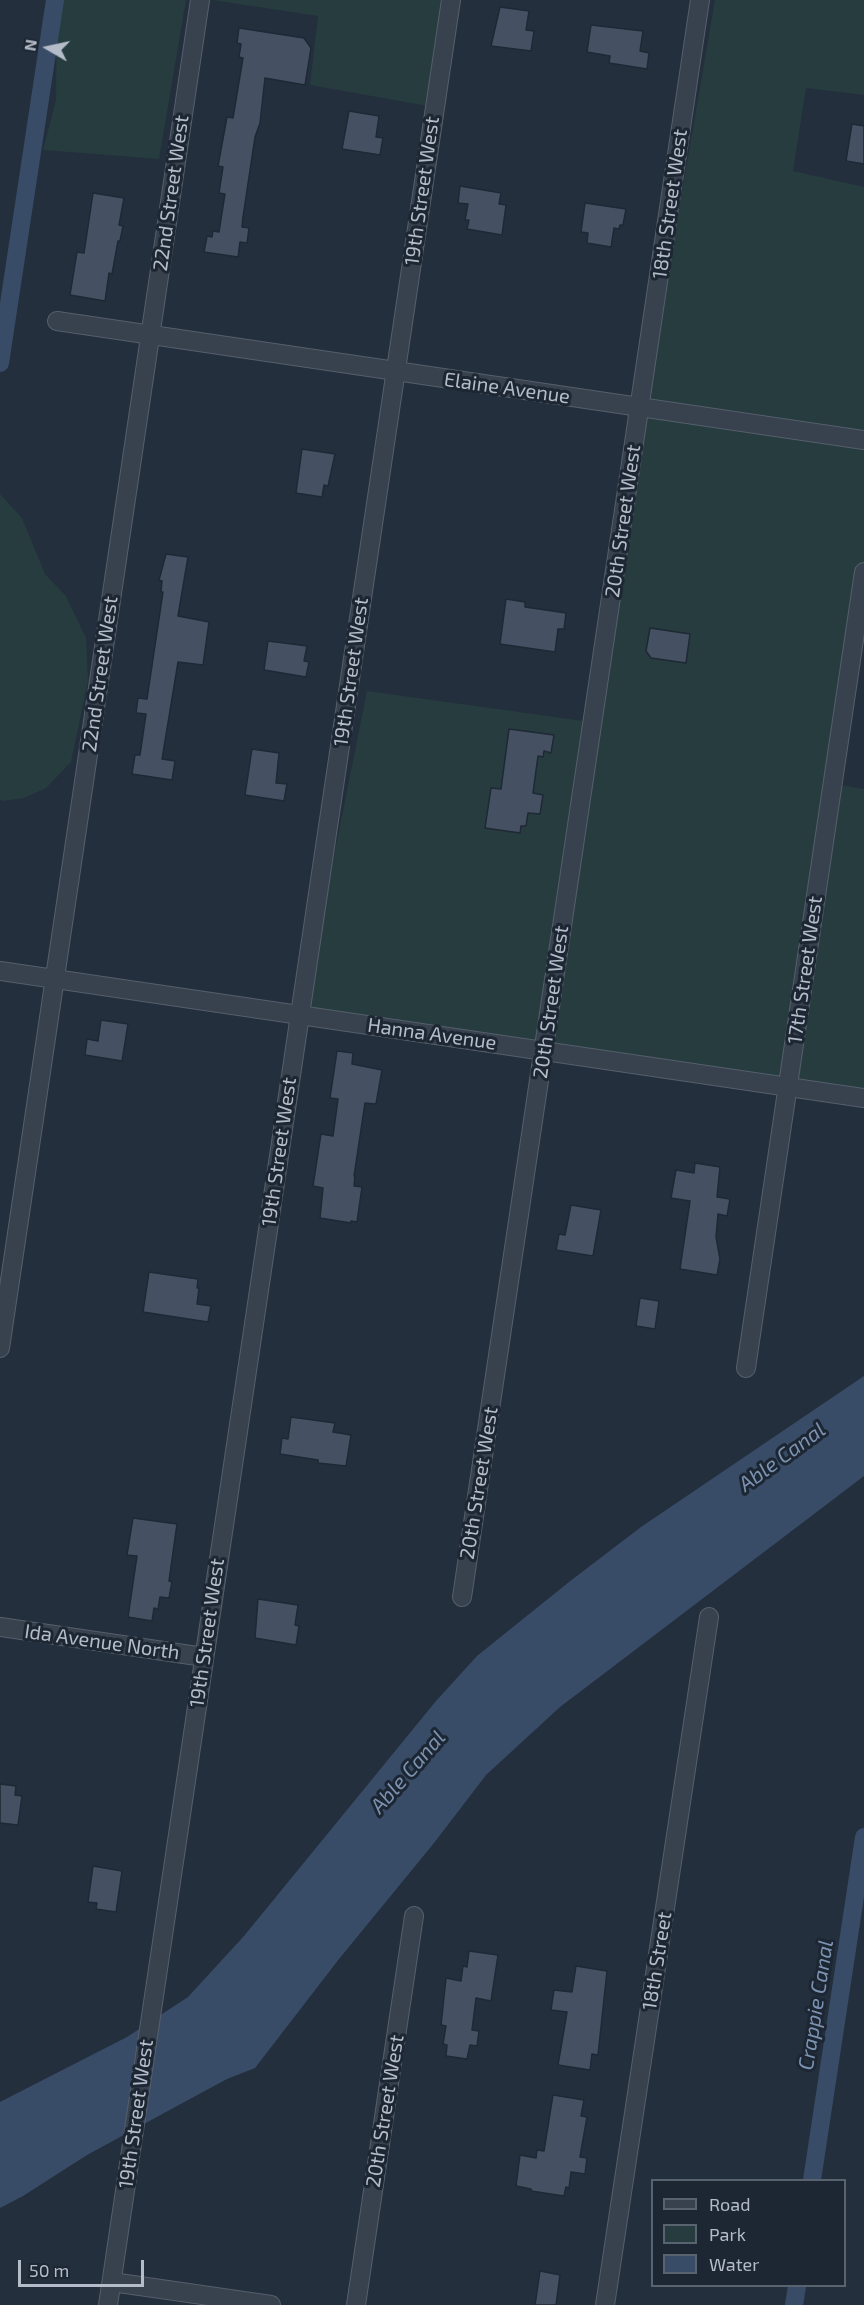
<!DOCTYPE html>
<style>
body{margin:0}
#map{position:relative;width:864px;height:2305px;overflow:hidden;background:#242f3e;font-family:"Exo 2",sans-serif}
canvas{display:block}
.legend{position:absolute;left:651px;top:2179px;width:195px;height:108px;box-sizing:border-box;background:#1d2633;border:2px solid #59626f;margin:0;padding:8px 10px;list-style:none;font-size:18px;color:#b4bcc9}
.legend li{display:flex;align-items:center;gap:12px;height:30px}
.legend b{width:30px;border:2px solid #59626f}
.north{position:absolute;left:18px;top:18px;width:60px;height:60px;-webkit-text-stroke:4px #1d2633;paint-order:stroke;rotate:279deg;font-size:16px;font-weight:700;line-height:24px;text-align:center;color:#b4bcc9}
.north::after{content:'';display:block;margin:auto;width:21px;height:27px;background:#b4bcc9;clip-path:polygon(50% 0,100% 100%,50% 72%,0 100%)}
.scale{position:absolute;left:18px;top:2260px;width:126px;height:27px;box-sizing:border-box;border:3px solid #b4bcc9;border-top:0;padding-left:8px;font-size:18px;line-height:21px;white-space:nowrap;color:#b4bcc9;-webkit-text-stroke:4px #1d2633;paint-order:stroke}
</style>
<div id="map">
<canvas width="864" height="2305"></canvas>
<ul class="legend">
<li><b style="height:8px;background:#38414e"></b>Road</li>
<li><b style="height:16px;background:#263c3f"></b>Park</li>
<li><b style="height:16px;background:#394c67"></b>Water</li>
</ul>
<div class="north">N</div>
<div class="scale">50 m</div>
</div>
<script>
const g = document.querySelector('canvas').getContext('2d');
g.lineJoin = 'round';
function fillPath(path, color) { g.fillStyle = color; g.fill(path, 'evenodd'); }
const toPath = rows => new Path2D(rows.map(r => 'M' + r).join(''));
function trace(path, color, width, dash) { g.strokeStyle = color; g.lineWidth = width; g.lineCap = dash ? 'butt' : 'round'; g.setLineDash(dash || []); g.stroke(path); }
function write(font, color, halo, rows, align = 'center') {
  g.font = font + ' "Exo 2",sans-serif'; g.lineWidth = 6; g.setLineDash([]); g.textBaseline = 'middle'; g.strokeStyle = halo; g.fillStyle = color; for (const [text, x, y, turn = 0] of rows) {
    g.save(); g.translate(x, y); g.rotate((+turn || 0) * Math.PI / 180); g.textAlign = isNaN(turn) ? turn : align; if (halo) g.strokeText(text, 0, 0); g.fillText(text, 0, 0); g.restore();
  }
}
fillPath(toPath([
 [57,0,186,0,159,159,43,150,56,100],
 [212,0,445,0,428,106,310,85,318,16],
 [715,0,864,0,864,95,806,88,793,171,864,187,864,580,831,783,864,789,864,1094,303,1010,367,691,591,722],
 [0,494,22,518,45,574,66,596,86,638,88,681,71,762,46,788,24,798,3,801,0,799]
]), '#263c3f');
fillPath(toPath([
 [864,1376,864,1476,560,1707,486,1775,434,1843,339,1959,255,2068,227,2079,177,2106,87,2155,23,2196,0,2208,0,2102,127,2037,188,1997,244,1936,436,1701,477,1656,569,1582,641,1527]
]), '#394c67');
trace(toPath([
 [0,363,55,0],
 [812,2180,864,1837],
 [794,2305,797,2286]
]), '#394c67', 18);
const building = toPath([
 [500,7,529,11,526,30,534,31,531,51,491,46,500,7],
 [591,25,643,31,640,51,649,53,647,69,609,63,610,56,587,52,591,25],
 [239,28,304,38,311,48,305,85,265,78,260,123,255,137,243,217,242,227,249,228,247,243,240,242,238,257,204,252,207,236,212,237,213,231,219,232,225,194,219,193,223,167,218,166,227,117,233,118,243,58,239,57,241,44,237,43,239,28],
 [349,111,379,116,376,137,383,138,380,155,342,149,349,111],
 [852,124,864,126,864,164,846,161,852,124],
 [460,186,501,193,499,204,506,205,502,235,467,229,469,220,465,220,468,204,458,203,460,186],
 [93,193,124,198,119,225,123,226,120,241,118,241,112,274,109,273,105,301,70,295,77,252,84,253,93,193],
 [585,203,626,209,623,225,620,225,619,229,614,228,611,247,587,243,588,233,581,232,585,203],
 [302,449,335,454,328,486,324,485,322,497,296,493,302,449],
 [166,554,188,557,178,616,209,622,203,665,178,662,162,759,175,761,172,780,132,774,135,755,140,755,146,714,136,713,138,698,147,699,163,592,161,592,162,581,159,580,166,554],
 [506,599,525,602,525,607,566,613,564,629,558,629,555,652,500,644,506,599],
 [650,628,690,634,686,663,651,658,646,651,650,628],
 [268,641,307,646,304,661,309,662,306,677,264,670,268,641],
 [509,729,554,735,551,753,544,751,543,757,538,756,533,793,543,795,540,814,528,813,526,826,521,826,520,833,485,828,491,788,501,789,509,729],
 [252,749,279,753,276,783,287,784,284,801,245,795,252,749],
 [101,1020,128,1024,122,1061,85,1055,87,1039,98,1041,101,1020],
 [337,1051,353,1053,352,1064,382,1070,376,1104,365,1103,354,1176,355,1176,354,1186,362,1187,357,1222,351,1221,351,1223,320,1218,323,1188,313,1186,321,1134,333,1136,338,1099,330,1098,337,1051],
 [695,1163,720,1167,717,1197,730,1199,727,1216,718,1214,716,1237,720,1259,717,1275,680,1269,690,1201,671,1198,676,1170,694,1173,695,1163],
 [571,1205,601,1210,593,1256,556,1250,559,1234,565,1235,571,1205],
 [149,1272,198,1279,197,1288,199,1288,197,1304,211,1306,208,1322,143,1312,149,1272],
 [640,1298,659,1301,655,1329,636,1326,640,1298],
 [291,1417,335,1423,333,1432,351,1435,346,1466,318,1463,318,1460,280,1454,282,1438,288,1439,291,1417],
 [133,1518,177,1524,169,1581,172,1582,169,1598,160,1597,158,1609,154,1608,152,1621,128,1617,137,1556,127,1555,133,1518],
 [258,1599,298,1605,295,1625,299,1626,296,1645,255,1638,258,1599],
 [0,1784,16,1786,15,1795,22,1796,18,1825,0,1823,0,1784],
 [93,1866,122,1871,116,1912,96,1909,97,1903,88,1902,93,1866],
 [469,1951,498,1955,491,2001,476,1998,472,2030,479,2031,477,2046,470,2045,467,2059,446,2056,447,2045,443,2044,446,2026,441,2025,446,1978,461,1981,463,1966,467,1967,469,1951],
 [576,1966,607,1971,598,2055,592,2054,590,2070,558,2065,567,2012,551,2010,554,1990,572,1992,576,1966],
 [553,2095,584,2100,581,2116,587,2117,580,2157,587,2158,585,2174,571,2172,569,2188,566,2187,564,2196,531,2191,531,2189,516,2186,520,2155,536,2158,537,2150,544,2151,553,2095],
 [540,2271,560,2275,556,2305,535,2305,540,2271]
]);
fillPath(building, '#455162');
trace(building, '#1f2835', 1.5);
const minor = toPath([
 [57,321,864,440],
 [0,971,864,1098],
 [0,1348,200,0],
 [746,1368,864,572],
 [462,1597,700,0],
 [0,1627,204,1657],
 [112,2282,271,2305],
 [108,2305,451,0],
 [356,2305,414,1916],
 [605,2305,709,1617]
]);
trace(minor, '#565f6c', 20);
trace(minor, '#38414e', 18);
write('20px', '#b4bcc9', '#1d2633', [
 ["19th Street West",422,191,-82],
 ["22nd Street West",171,193,-82],
 ["18th Street West",670,204,-82],
 ["Elaine Avenue",507,388,8],
 ["20th Street West",623,521,-82],
 ["19th Street West",351,672,-82],
 ["22nd Street West",100,674,-82],
 ["17th Street West",805,970,-82],
 ["20th Street West",551,1002,-82],
 ["Hanna Avenue",432,1034,8],
 ["19th Street West",279,1152,-82],
 ["20th Street West",479,1483,-81],
 ["19th Street West",207,1633,-82],
 ["Ida Avenue North",102,1642,8],
 ["18th Street",657,1961,-81],
 ["20th Street West",385,2111,-81],
 ["19th Street West",136,2114,-82]
]);
write('italic 21px', '#7c92b1', '#1d2633', [
 ["Able Canal",782,1457,-36],
 ["Able Canal",408,1772,-49],
 ["Crappie Canal",816,2005,-81]
]);
</script>
